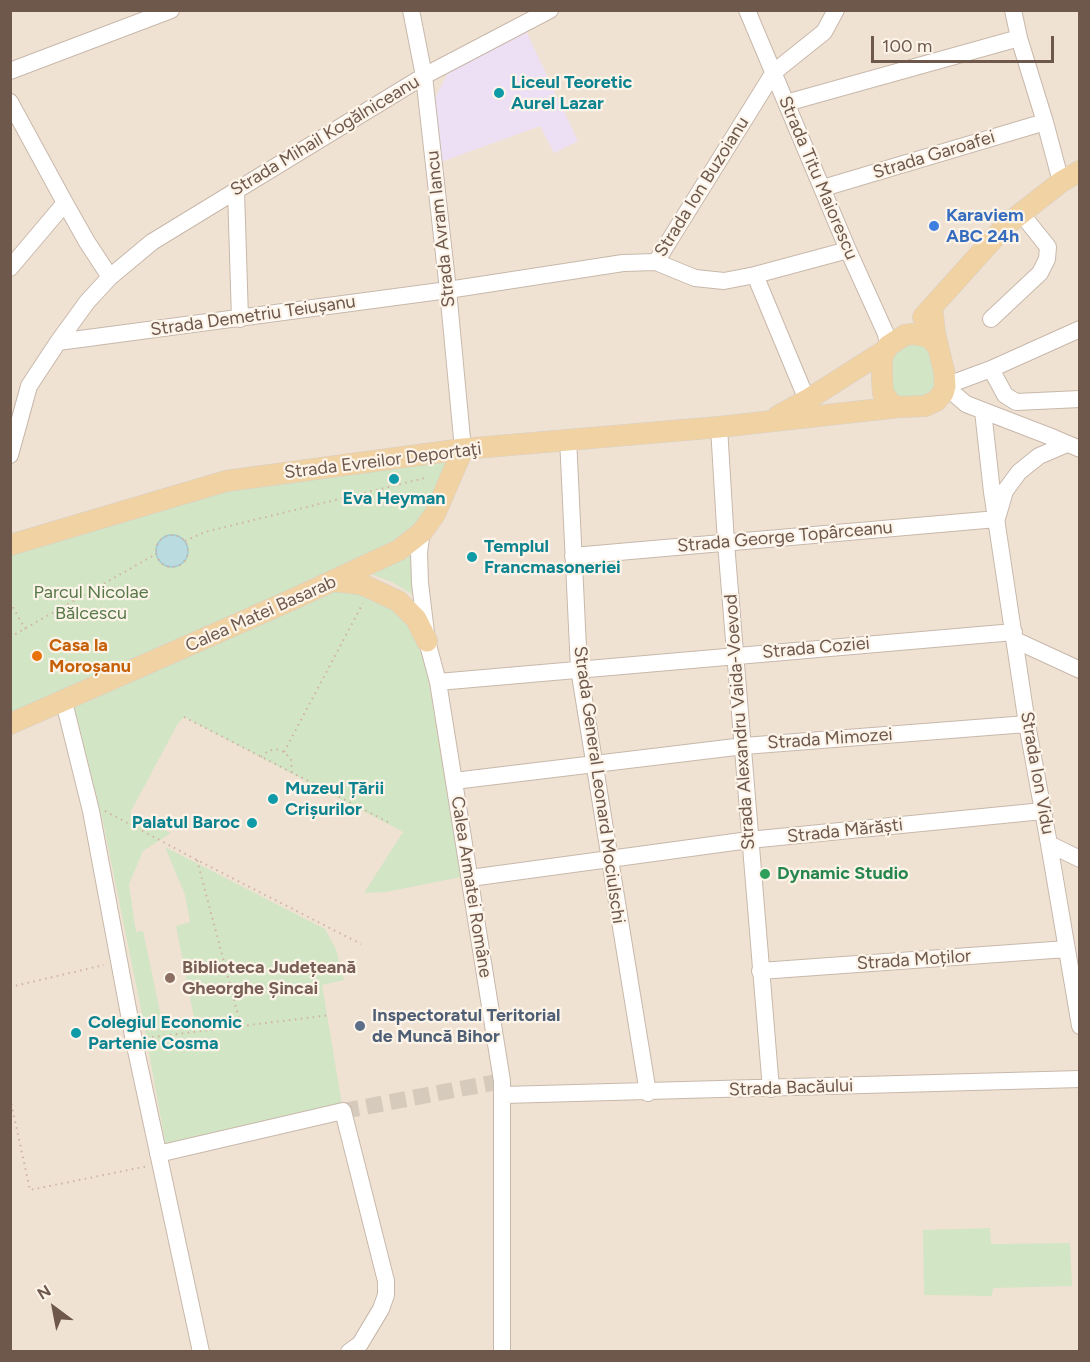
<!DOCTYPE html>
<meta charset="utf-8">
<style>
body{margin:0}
#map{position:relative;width:1090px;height:1362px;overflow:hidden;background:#f9f0e3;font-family:Figtree,sans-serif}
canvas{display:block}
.frame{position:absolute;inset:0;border:12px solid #6e584c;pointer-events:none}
.north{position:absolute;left:24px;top:1278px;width:60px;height:60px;-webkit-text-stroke:4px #fdf4e9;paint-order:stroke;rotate:328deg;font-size:16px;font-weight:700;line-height:24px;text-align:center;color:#6e584c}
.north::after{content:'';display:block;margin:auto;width:21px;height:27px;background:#6e584c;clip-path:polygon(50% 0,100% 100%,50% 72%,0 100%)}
.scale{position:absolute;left:871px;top:36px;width:183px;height:27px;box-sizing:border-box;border:3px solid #6e584c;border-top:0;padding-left:8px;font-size:18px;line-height:21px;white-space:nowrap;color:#6e584c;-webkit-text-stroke:4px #fdf4e9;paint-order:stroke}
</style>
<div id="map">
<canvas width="1090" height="1362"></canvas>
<div class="frame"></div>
<div class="north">N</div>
<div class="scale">100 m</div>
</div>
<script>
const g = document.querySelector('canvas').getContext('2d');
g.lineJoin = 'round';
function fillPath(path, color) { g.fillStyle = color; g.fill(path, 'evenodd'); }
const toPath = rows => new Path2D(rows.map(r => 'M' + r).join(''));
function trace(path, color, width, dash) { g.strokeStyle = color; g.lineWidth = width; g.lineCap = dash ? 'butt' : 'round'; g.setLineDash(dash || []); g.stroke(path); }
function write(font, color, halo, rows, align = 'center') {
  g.font = font + ' Figtree,sans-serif'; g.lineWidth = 4.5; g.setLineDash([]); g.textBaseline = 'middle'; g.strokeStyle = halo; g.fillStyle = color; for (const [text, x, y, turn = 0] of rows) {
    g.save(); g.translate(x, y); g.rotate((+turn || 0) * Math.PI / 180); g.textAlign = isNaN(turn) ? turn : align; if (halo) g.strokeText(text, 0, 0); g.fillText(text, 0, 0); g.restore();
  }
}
fillPath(toPath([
 [11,11,1079,11,1079,1351,11,1351]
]), '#f0e2d3');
fillPath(toPath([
 [525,29,578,141,554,153,540,126,441,162,431,106,452,65]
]), '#ede0f5');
fillPath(toPath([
 [899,343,928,346,937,385,930,396,892,398,891,349],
 [463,449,435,514,335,581,396,597,423,647,461,877,386,892,364,893,403,832,184,717,177,725,130,813,171,833,143,851,129,884,136,932,143,931,164,1030,195,1023,176,926,190,922,185,895,165,847,325,929,336,949,344,980,322,985,343,1111,167,1152,142,1014,103,822,74,706,11,724,11,545,226,481],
 [414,550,420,599,392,582,365,572],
 [990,1228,991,1244,1070,1243,1072,1286,993,1288,992,1296,924,1295,923,1230]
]), '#d2e5c4');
const water = toPath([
 '156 551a16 16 0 1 1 32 0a16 16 0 1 1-32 0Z'
]);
fillPath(water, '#badbe0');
trace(water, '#a2cad1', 1.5);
trace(toPath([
 [343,1111,502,1081]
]), '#d6cabd', 16, [16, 8]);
const minor = toPath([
 [411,10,424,76,448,290,463,449],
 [747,10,848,250,886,334,888,346],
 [1013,10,1019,38,1045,122,1061,182],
 [10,71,171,10],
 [10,102,65,203,87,242,110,277],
 [786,103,1019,38],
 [823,188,1045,122],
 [236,191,240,319],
 [656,262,695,278,724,281,755,275,848,250],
 [10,268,65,203],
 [755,275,807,400],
 [991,319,1040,273,1047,259,1048,247,1020,212],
 [1080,329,991,369,945,386,966,404,1054,438,1080,449],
 [58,342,448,290,623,263,656,262,774,72,824,32,836,10],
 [991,369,1005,395,1016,402,1080,399],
 [983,411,992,492,1027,724,1049,844,1080,1026],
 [719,427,726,543,771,1089],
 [568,438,579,669,648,1093],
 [10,455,29,386,58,342,87,302,110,277,152,242,424,76,550,10],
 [998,515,1005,491,1019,472,1039,456,1067,444],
 [422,532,419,552,420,583,427,641,438,682,502,1081,502,1352],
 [573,556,997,519],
 [1015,640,1080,670],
 [438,682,1014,632],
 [64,702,91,811,134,1041,201,1352],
 [454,781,744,746,1027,724],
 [1049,844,1080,859],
 [470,878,749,840,1043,811],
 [760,971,1067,949],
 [503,1095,1080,1079],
 [158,1154,343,1111,386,1281,386,1295,381,1309,360,1344,349,1352]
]);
const major = toPath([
 [932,307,935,334,944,371,945,386,943,393,936,401,925,406,899,407,891,404,883,393,882,378,882,357,888,346,905,335,913,334,929,337,937,346],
 [923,317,1005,226,1061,182,1080,171],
 [778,416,807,400,884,351],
 [10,545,226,481,463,449,719,427,899,407],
 [334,581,361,584,398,601,416,619,427,641],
 [10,724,287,602,399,550,422,532,435,514,463,449]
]);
trace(minor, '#c8b8ab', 18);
trace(major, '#d6d0cd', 22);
trace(toPath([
 '156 551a16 16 0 1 1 32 0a16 16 0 1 1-32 0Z',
 [185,541,205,532,425,478],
 [10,602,25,629],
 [10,637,156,554],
 [184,717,388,822],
 [284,752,363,603],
 [261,757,268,751,276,749,284,752,291,759,292,773],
 [105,811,197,860,361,944],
 [197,860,241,1026],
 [10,987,104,965],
 [146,1038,330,1015],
 [10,1098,30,1190,148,1166]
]), '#d0b3a2', 2, [1.5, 4.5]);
trace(minor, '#fff', 16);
trace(major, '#f1d2a2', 21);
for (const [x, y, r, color] of [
 [499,93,6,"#0f9aa8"],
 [934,226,6,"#3f7fe0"],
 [394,479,6,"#0f9aa8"],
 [472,557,6,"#0f9aa8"],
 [37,656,6,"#e8710a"],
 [273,799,6,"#0f9aa8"],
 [252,823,6,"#0f9aa8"],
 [765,874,6,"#2e9e5b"],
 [170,978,6,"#8d6e63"],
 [360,1026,6,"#5c6f8a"],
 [76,1033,6,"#0f9aa8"]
]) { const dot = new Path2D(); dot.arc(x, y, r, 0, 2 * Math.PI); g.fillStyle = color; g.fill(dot); trace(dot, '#fdf4e9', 2); }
write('bold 18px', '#0d838f', '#fdf4e9', [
 ["Liceul Teoretic",511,83],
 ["Aurel Lazar",511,104],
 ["Eva Heyman",394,499,"center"],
 ["Templul",484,547],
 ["Francmasoneriei",484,568],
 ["Muzeul Țării",285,789],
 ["Crișurilor",285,810],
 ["Palatul Baroc",240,823,"right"],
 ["Colegiul Economic",88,1023],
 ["Partenie Cosma",88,1044]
], 'left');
write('18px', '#6e584c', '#fdf4e9', [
 ["Strada Mihail Kogălniceanu",325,136,-31],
 ["Strada Garoafei",934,155,-17],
 ["Strada Titu Maiorescu",818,178,67],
 ["Strada Ion Buzoianu",702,187,-58],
 ["Strada Avram Iancu",441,229,-96],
 ["Strada Demetriu Teiușanu",253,316,-8],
 ["Strada Evreilor Deportaţi",383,461,-7],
 ["Strada George Topârceanu",785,537,-5],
 ["Calea Matei Basarab",261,614,-24],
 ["Strada Coziei",816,648,-5],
 ["Strada Alexandru Vaida-Voevod",740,722,-94],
 ["Strada Mimozei",830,739,-4],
 ["Strada Ion Vidu",1037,773,80],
 ["Strada General Leonard Mociulschi",599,785,82],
 ["Strada Mărăști",845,831,-6],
 ["Calea Armatei Române",471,887,81],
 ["Strada Moților",914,960,-4],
 ["Strada Bacăului",791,1088,-2]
]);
write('bold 18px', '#366cbe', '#fdf4e9', [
 ["Karaviem",946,216],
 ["ABC 24h",946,237]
], 'left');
write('18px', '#577949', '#fdf4e9', [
 ["Parcul Nicolae",91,593],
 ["Bălcescu",91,614]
]);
write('bold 18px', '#c56008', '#fdf4e9', [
 ["Casa la",49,646],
 ["Moroșanu",49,667]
], 'left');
write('bold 18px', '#27864d', '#fdf4e9', [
 ["Dynamic Studio",777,874]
], 'left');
write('bold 18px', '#785e54', '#fdf4e9', [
 ["Biblioteca Județeană",182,968],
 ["Gheorghe Șincai",182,989]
], 'left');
write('bold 18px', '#4e5e75', '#fdf4e9', [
 ["Inspectoratul Teritorial",372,1016],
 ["de Muncă Bihor",372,1037]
], 'left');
</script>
